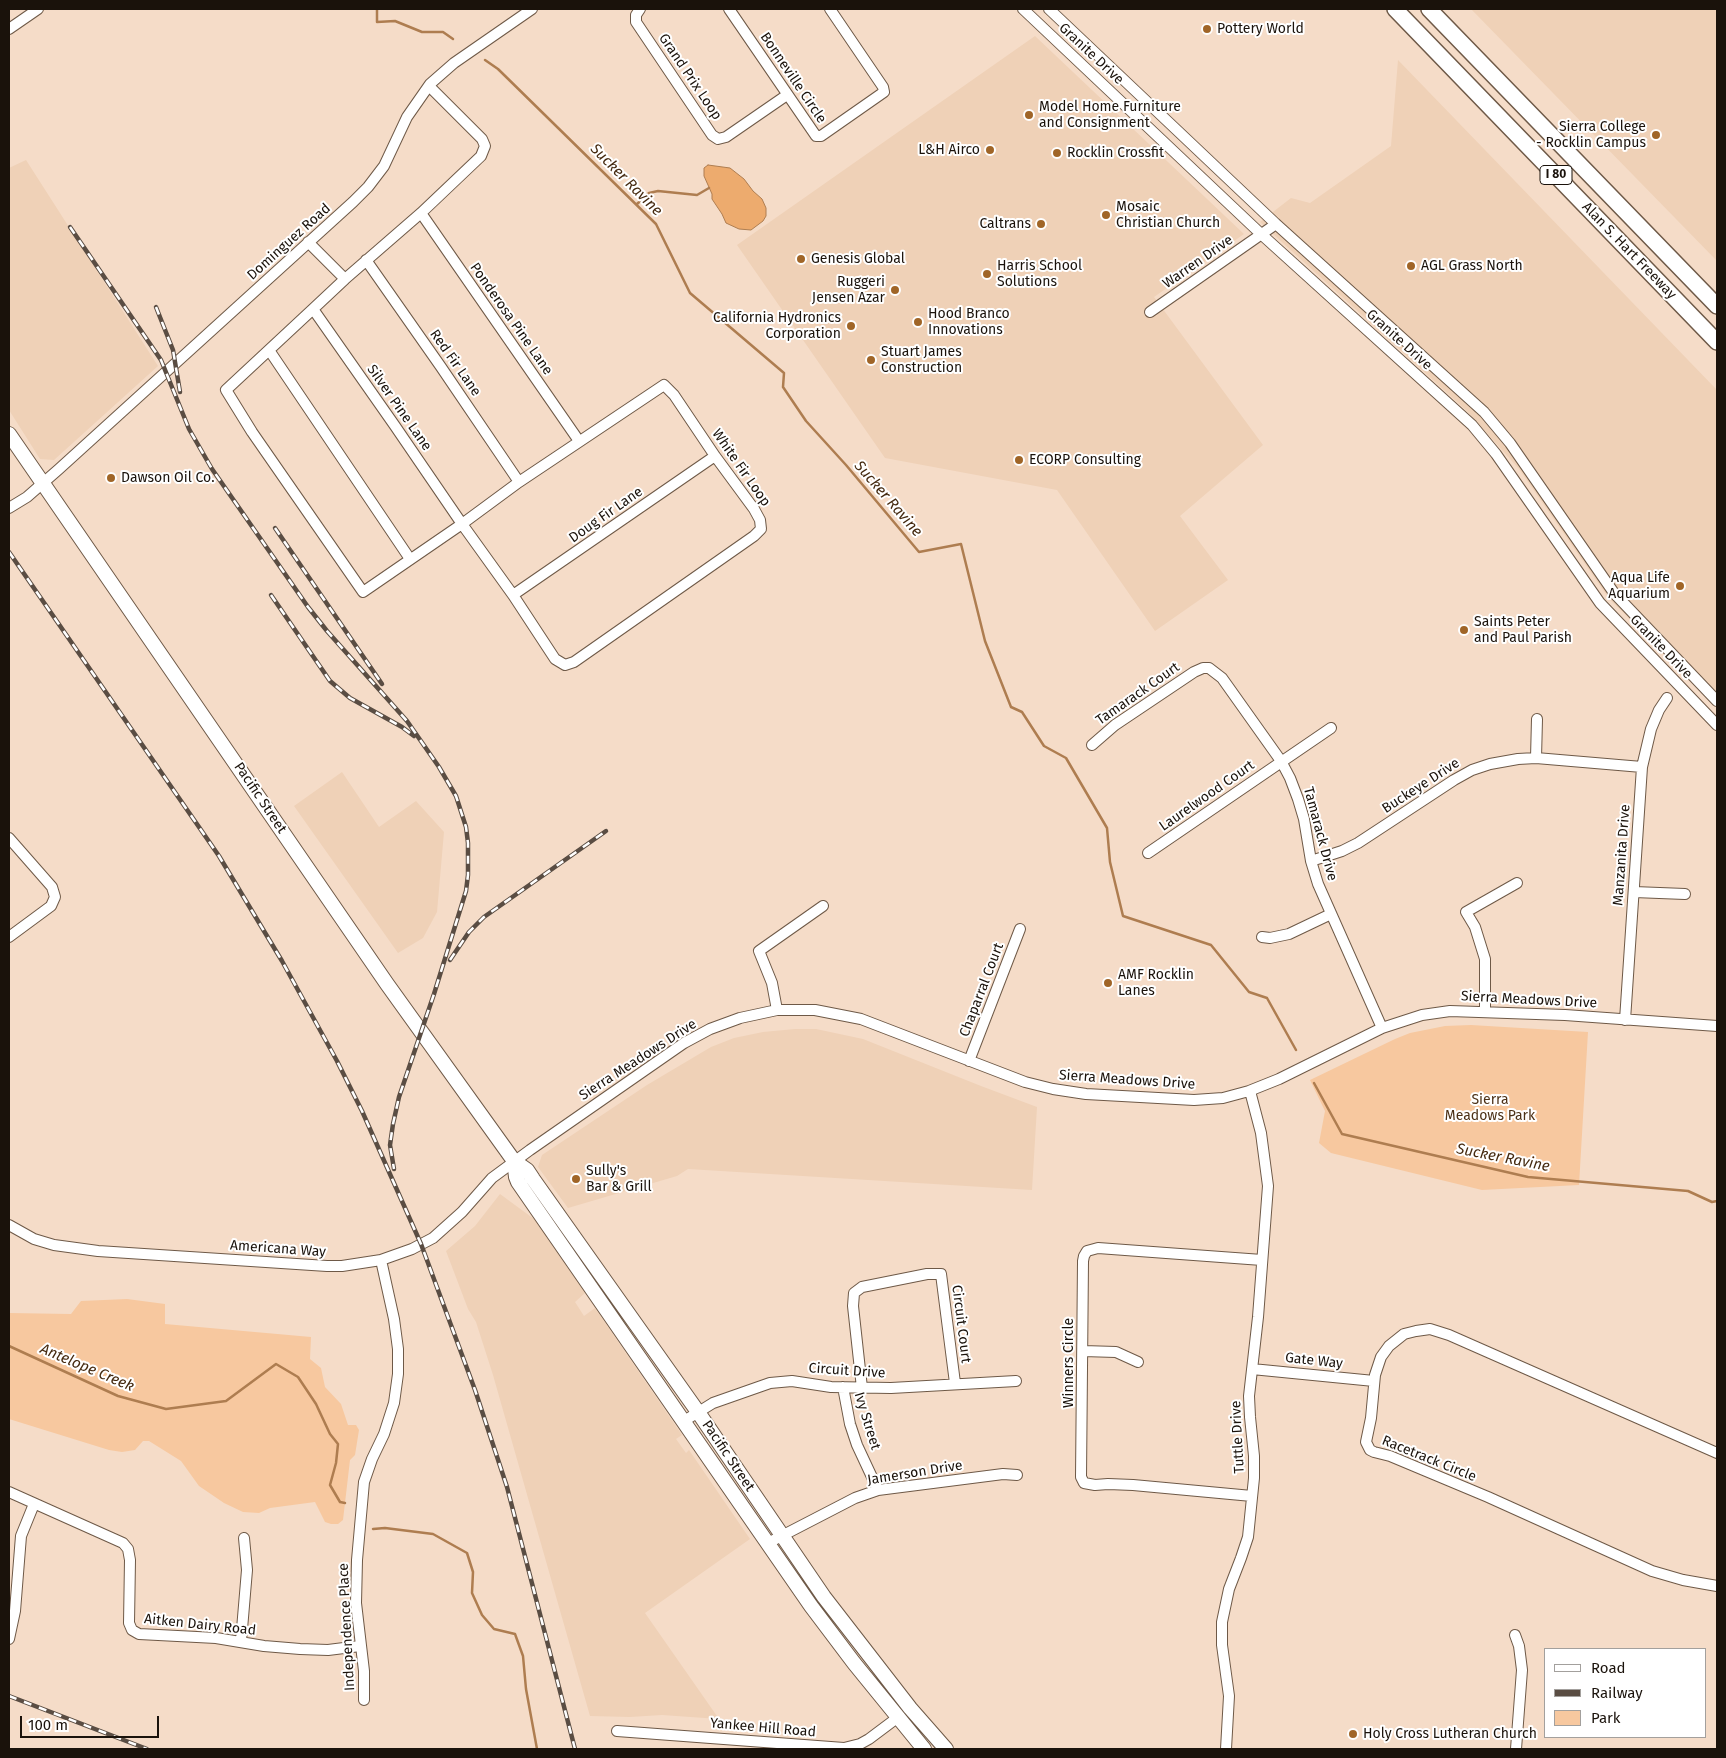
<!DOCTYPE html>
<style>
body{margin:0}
#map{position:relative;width:1726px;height:1758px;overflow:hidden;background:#f5dcc8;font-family:"Fira Sans",sans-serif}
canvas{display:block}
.frame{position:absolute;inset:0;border:10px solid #1a120b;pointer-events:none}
.legend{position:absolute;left:1544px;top:1648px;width:162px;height:90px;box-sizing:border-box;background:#fff;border:1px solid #a3a09d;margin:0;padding:6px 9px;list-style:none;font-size:15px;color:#1a120b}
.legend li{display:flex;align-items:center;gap:10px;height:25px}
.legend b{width:25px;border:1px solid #a3a09d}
.scale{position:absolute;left:20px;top:1716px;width:139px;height:22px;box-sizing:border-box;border:2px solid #1a120b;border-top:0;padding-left:6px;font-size:15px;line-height:18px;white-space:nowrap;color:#1a120b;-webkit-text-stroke:4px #fff;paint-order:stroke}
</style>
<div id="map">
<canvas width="1726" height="1758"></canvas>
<div class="frame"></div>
<ul class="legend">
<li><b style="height:6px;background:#fff"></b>Road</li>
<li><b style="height:6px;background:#5a4d43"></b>Railway</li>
<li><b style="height:14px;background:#f7c89f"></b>Park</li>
</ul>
<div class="scale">100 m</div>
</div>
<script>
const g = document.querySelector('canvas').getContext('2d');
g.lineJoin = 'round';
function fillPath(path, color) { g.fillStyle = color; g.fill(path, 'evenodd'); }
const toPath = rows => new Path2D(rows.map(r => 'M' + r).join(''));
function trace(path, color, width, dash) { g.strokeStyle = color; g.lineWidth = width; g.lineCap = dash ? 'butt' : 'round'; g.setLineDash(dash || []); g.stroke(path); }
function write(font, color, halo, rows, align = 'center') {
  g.font = font + ' "Fira Sans",sans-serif'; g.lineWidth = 4; g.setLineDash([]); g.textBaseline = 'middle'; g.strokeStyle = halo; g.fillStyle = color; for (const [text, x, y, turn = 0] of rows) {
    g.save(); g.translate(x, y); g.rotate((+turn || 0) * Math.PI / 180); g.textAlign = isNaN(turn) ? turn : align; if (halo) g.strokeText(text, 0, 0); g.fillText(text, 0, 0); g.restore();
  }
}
fillPath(toPath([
 [1471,9,1717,9,1717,261],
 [1035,36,1244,234,1154,297,1263,445,1180,516,1228,580,1155,631,1057,490,885,458,737,245],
 [1398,60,1717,390,1717,703,1610,600,1519,469,1468,412,1260,222,1291,198,1310,203,1391,146],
 [26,160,158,366,54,460,40,459,9,410,9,168],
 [342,772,379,827,416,801,444,832,437,912,423,938,398,953,294,806],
 [795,1029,816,1029,863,1039,981,1086,1037,1107,1032,1190,688,1169,677,1176,568,1208,538,1167,542,1155,647,1085,711,1047,734,1038,763,1032],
 [500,1194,534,1219,585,1293,575,1302,584,1316,595,1308,682,1435,676,1439,686,1453,689,1450,750,1539,645,1613,719,1719,662,1715,630,1717,590,1716,493,1375,476,1322,468,1309,446,1251,475,1226]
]), '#efd1b7');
fillPath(toPath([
 [1471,1025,1588,1032,1579,1185,1482,1190,1331,1153,1319,1143,1325,1111,1310,1080,1395,1039,1410,1033,1445,1026],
 [127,1299,165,1304,165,1324,311,1337,310,1359,321,1368,325,1387,341,1404,348,1425,356,1425,359,1430,355,1455,350,1460,343,1520,338,1524,331,1524,325,1522,315,1502,270,1508,259,1513,243,1512,224,1503,199,1486,181,1461,149,1441,143,1441,135,1450,122,1452,109,1450,9,1419,9,1313,71,1314,81,1301]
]), '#f7c89f');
const water = toPath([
 [708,165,730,168,744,179,753,191,762,199,766,208,766,216,763,221,751,230,739,229,726,223,722,214,712,199,712,194,704,176,704,168,708,165]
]);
fillPath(water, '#edab6e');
trace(water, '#ae7d50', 1);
trace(toPath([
 [377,9,377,22,395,21,422,32,443,32,453,39],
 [485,60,498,69,656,224,690,293,784,373,783,387,806,421,846,465,919,552,961,544,985,641,1011,707,1022,712,1044,746,1066,758,1107,828,1110,862,1123,916,1211,945,1249,992,1267,998,1296,1050],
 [637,204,649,193,658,191,697,195,709,188],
 [1314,1083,1342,1134,1528,1177,1688,1191,1712,1202,1717,1201],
 [9,1346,118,1396,166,1409,226,1401,276,1364,298,1377,316,1404,330,1434,338,1444,336,1463,330,1485,340,1502,345,1503],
 [373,1529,385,1528,433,1534,467,1553,473,1572,472,1593,482,1615,494,1629,515,1634,523,1656,526,1689,537,1749]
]), '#ae7d50', 2.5);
const minor = toPath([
 [640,9,636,15,636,22,712,135,718,139,726,137,787,95],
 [729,9,816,136,821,136,884,92,883,87,830,9],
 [1023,9,1261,234,1472,425,1496,454,1600,603,1717,725],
 [1049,9,1276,224,1484,412,1510,443,1614,593,1717,701],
 [9,29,38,9],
 [421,213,579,441],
 [308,242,345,279],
 [366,260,441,367,519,482],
 [313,309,395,426,462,524,513,595,555,659,565,665,574,662,754,536,761,529,760,520,754,509,715,456,674,395,664,385,519,482,462,524,363,592,252,432,226,390,313,309,345,279,421,213,481,156,485,146,482,139,429,86],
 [1150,312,1276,224],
 [269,350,410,559],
 [9,508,27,497,59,469,353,202,368,187,384,166,407,117,430,84,454,63,532,9],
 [513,595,715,456],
 [1092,745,1115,725,1194,672,1203,668,1209,668,1222,678,1281,761,1290,778,1298,799,1304,819,1311,861,1318,884,1382,1028],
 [1536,758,1537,719],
 [9,838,52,887,55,897,51,906,9,937],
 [1148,853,1331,728],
 [1311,861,1342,851,1358,843,1454,780,1472,770,1490,764,1518,759,1536,758,1642,767],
 [1634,892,1685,894],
 [1262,937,1270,938,1289,934,1331,914],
 [777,1010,772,983,759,951,823,906],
 [1485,1011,1485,959,1475,927,1466,912,1517,883],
 [1625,1020,1642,767,1651,729,1659,710,1667,698],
 [969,1061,1020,929],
 [9,1225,34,1239,54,1245,98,1251,327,1266,342,1266,381,1260,412,1249,433,1238,462,1212,492,1178,530,1150,684,1043,710,1029,740,1018,777,1010,815,1010,861,1019,1025,1082,1053,1089,1086,1094,1194,1100,1223,1098,1249,1091,1279,1079,1382,1028,1422,1015,1450,1011,1565,1015,1717,1026],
 [1083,1351,1116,1352,1138,1362],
 [1252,1369,1374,1381],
 [843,1387,850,1424,857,1445,878,1490],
 [862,1388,853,1306,854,1293,862,1287,927,1274,941,1274,955,1383],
 [684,1421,713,1403,770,1383,792,1381,831,1387,891,1388,1016,1381],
 [1717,1453,1449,1335,1430,1329,1416,1331,1404,1334,1389,1346,1381,1357,1375,1375,1371,1418,1366,1442,1370,1450,1374,1452,1390,1456,1488,1497,1652,1571,1683,1580,1717,1586],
 [9,1492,123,1543,128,1549,130,1560,129,1623,132,1630,139,1634,216,1638,264,1646,300,1649,328,1650,360,1646],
 [1252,1496,1133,1485,1108,1484,1095,1485,1084,1483,1081,1477,1083,1261,1084,1256,1087,1251,1098,1248,1262,1260],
 [768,1543,855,1498,878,1490,1003,1474,1017,1475],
 [1515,1635,1519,1646,1522,1670,1516,1749],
 [9,1639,15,1611,21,1536,34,1504],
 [241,1641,247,1570,244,1538],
 [364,1700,364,1671,356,1603,357,1560,364,1482,372,1459,384,1434,394,1403,398,1374,398,1349,394,1319,381,1260],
 [617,1731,844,1748,860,1744,869,1739,897,1718],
 [1226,1749,1229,1696,1222,1645,1222,1622,1229,1589,1241,1558,1248,1537,1254,1478,1254,1456,1250,1417,1249,1396,1258,1317,1268,1186,1261,1133,1250,1091]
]);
const major = toPath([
 [9,434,387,984,514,1161,527,1170,533,1179,698,1412,824,1597,910,1708,946,1749],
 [514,1161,516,1177,518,1182,811,1606,854,1663,924,1749]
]);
const highway = toPath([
 [1395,9,1717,342],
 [1429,9,1717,306]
]);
trace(minor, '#6e5947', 12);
trace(major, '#6e5947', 16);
trace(highway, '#6e5947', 18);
trace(minor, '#fff', 10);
trace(major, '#fff', 14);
trace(highway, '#fff', 15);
const rail = toPath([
 [70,227,161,360,189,429,212,469,308,607,327,631,407,721,439,767,456,796,466,827,468,843,468,875,466,891,434,994,399,1097,393,1124,390,1145,394,1169],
 [156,307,173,350,180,392],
 [275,528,382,684],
 [9,552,219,856,282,961,337,1061,362,1111,421,1244,475,1390,507,1487,575,1749],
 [271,595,330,681,350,698,402,727,414,736],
 [450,960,469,932,484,917,606,831],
 [9,1696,147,1749]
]);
trace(rail, '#5a4d43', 4.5);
trace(rail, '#fff', 2.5, [8]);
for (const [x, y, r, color] of [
 [1207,29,5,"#a06527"],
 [1029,115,5,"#a06527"],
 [1656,135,5,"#a06527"],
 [990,150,5,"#a06527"],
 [1057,153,5,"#a06527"],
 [1106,215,5,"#a06527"],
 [1041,224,5,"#a06527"],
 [801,259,5,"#a06527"],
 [1411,266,5,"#a06527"],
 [987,274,5,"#a06527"],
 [895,290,5,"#a06527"],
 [918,322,5,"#a06527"],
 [851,326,5,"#a06527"],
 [871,360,5,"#a06527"],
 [1019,460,5,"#a06527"],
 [111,478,5,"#a06527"],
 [1680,586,5,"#a06527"],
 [1464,630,5,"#a06527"],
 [1108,983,5,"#a06527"],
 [576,1179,5,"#a06527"],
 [1353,1734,5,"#a06527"]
]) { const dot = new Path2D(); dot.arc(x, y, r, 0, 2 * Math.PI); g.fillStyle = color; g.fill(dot); trace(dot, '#fff', 2); }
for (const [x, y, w] of [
 [1556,175,32]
]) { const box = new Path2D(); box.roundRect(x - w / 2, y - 9.5, w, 19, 4); g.fillStyle = '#fff'; g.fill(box); trace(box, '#1a120b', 1); }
write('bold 12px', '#1a120b', null, [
 ["I 80",1556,175]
]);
write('14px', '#1a120b', '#fff', [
 ["Pottery World",1217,29],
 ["Model Home Furniture",1039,107],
 ["and Consignment",1039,123],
 ["Sierra College",1646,127,"right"],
 ["- Rocklin Campus",1646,143,"right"],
 ["L&H Airco",980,150,"right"],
 ["Rocklin Crossfit",1067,153],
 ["Mosaic",1116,207],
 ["Christian Church",1116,223],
 ["Caltrans",1031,224,"right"],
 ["Genesis Global",811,259],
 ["Harris School",997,266],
 ["Solutions",997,282],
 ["AGL Grass North",1421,266],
 ["Ruggeri",885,282,"right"],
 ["Jensen Azar",885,298,"right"],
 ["Hood Branco",928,314],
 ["Innovations",928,330],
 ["California Hydronics",841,318,"right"],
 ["Corporation",841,334,"right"],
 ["Stuart James",881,352],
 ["Construction",881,368],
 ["ECORP Consulting",1029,460],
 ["Dawson Oil Co.",121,478],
 ["Aqua Life",1670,578,"right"],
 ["Aquarium",1670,594,"right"],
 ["Saints Peter",1474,622],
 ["and Paul Parish",1474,638],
 ["AMF Rocklin",1118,975],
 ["Lanes",1118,991],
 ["Sully's",586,1171],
 ["Bar & Grill",586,1187],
 ["Holy Cross Lutheran Church",1363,1734]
], 'left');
write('14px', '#1a120b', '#fff', [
 ["Granite Drive",1091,54,43],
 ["Grand Prix Loop",690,77,56],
 ["Bonneville Circle",793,78,56],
 ["Dominguez Road",289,242,-42],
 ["Alan S. Hart Freeway",1629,251,46],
 ["Warren Drive",1198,262,-35],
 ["Ponderosa Pine Lane",511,319,55],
 ["Granite Drive",1399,340,42],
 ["Red Fir Lane",455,363,55],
 ["Silver Pine Lane",399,408,55],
 ["White Fir Loop",741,468,55],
 ["Doug Fir Lane",606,515,-35],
 ["Granite Drive",1661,647,46],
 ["Tamarack Court",1138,694,-35],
 ["Buckeye Drive",1421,786,-33],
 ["Laurelwood Court",1207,796,-35],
 ["Pacific Street",260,798,56],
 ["Tamarack Drive",1320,834,75],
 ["Manzanita Drive",1622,855,-86],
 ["Chaparral Court",982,990,-69],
 ["Sierra Meadows Drive",1529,1000,3],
 ["Sierra Meadows Drive",638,1060,-33],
 ["Sierra Meadows Drive",1127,1080,4],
 ["Americana Way",278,1249,4],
 ["Circuit Court",961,1324,83],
 ["Gate Way",1314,1361,6],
 ["Winners Circle",1069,1363,-90],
 ["Circuit Drive",847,1371,4],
 ["Ivy Street",867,1421,73],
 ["Tuttle Drive",1238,1437,-93],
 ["Pacific Street",728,1456,56],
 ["Racetrack Circle",1429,1459,22],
 ["Jamerson Drive",915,1473,-9],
 ["Aitken Dairy Road",200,1625,6],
 ["Independence Place",347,1627,-93],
 ["Yankee Hill Road",763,1728,5]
]);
write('14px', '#4c3117', '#fff', [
 ["Sierra",1490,1100],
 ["Meadows Park",1490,1116]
]);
write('italic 15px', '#452a10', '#fff', [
 ["Sucker Ravine",626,180,45],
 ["Sucker Ravine",888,499,49],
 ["Sucker Ravine",1503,1158,11],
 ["Antelope Creek",87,1368,23]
]);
</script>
